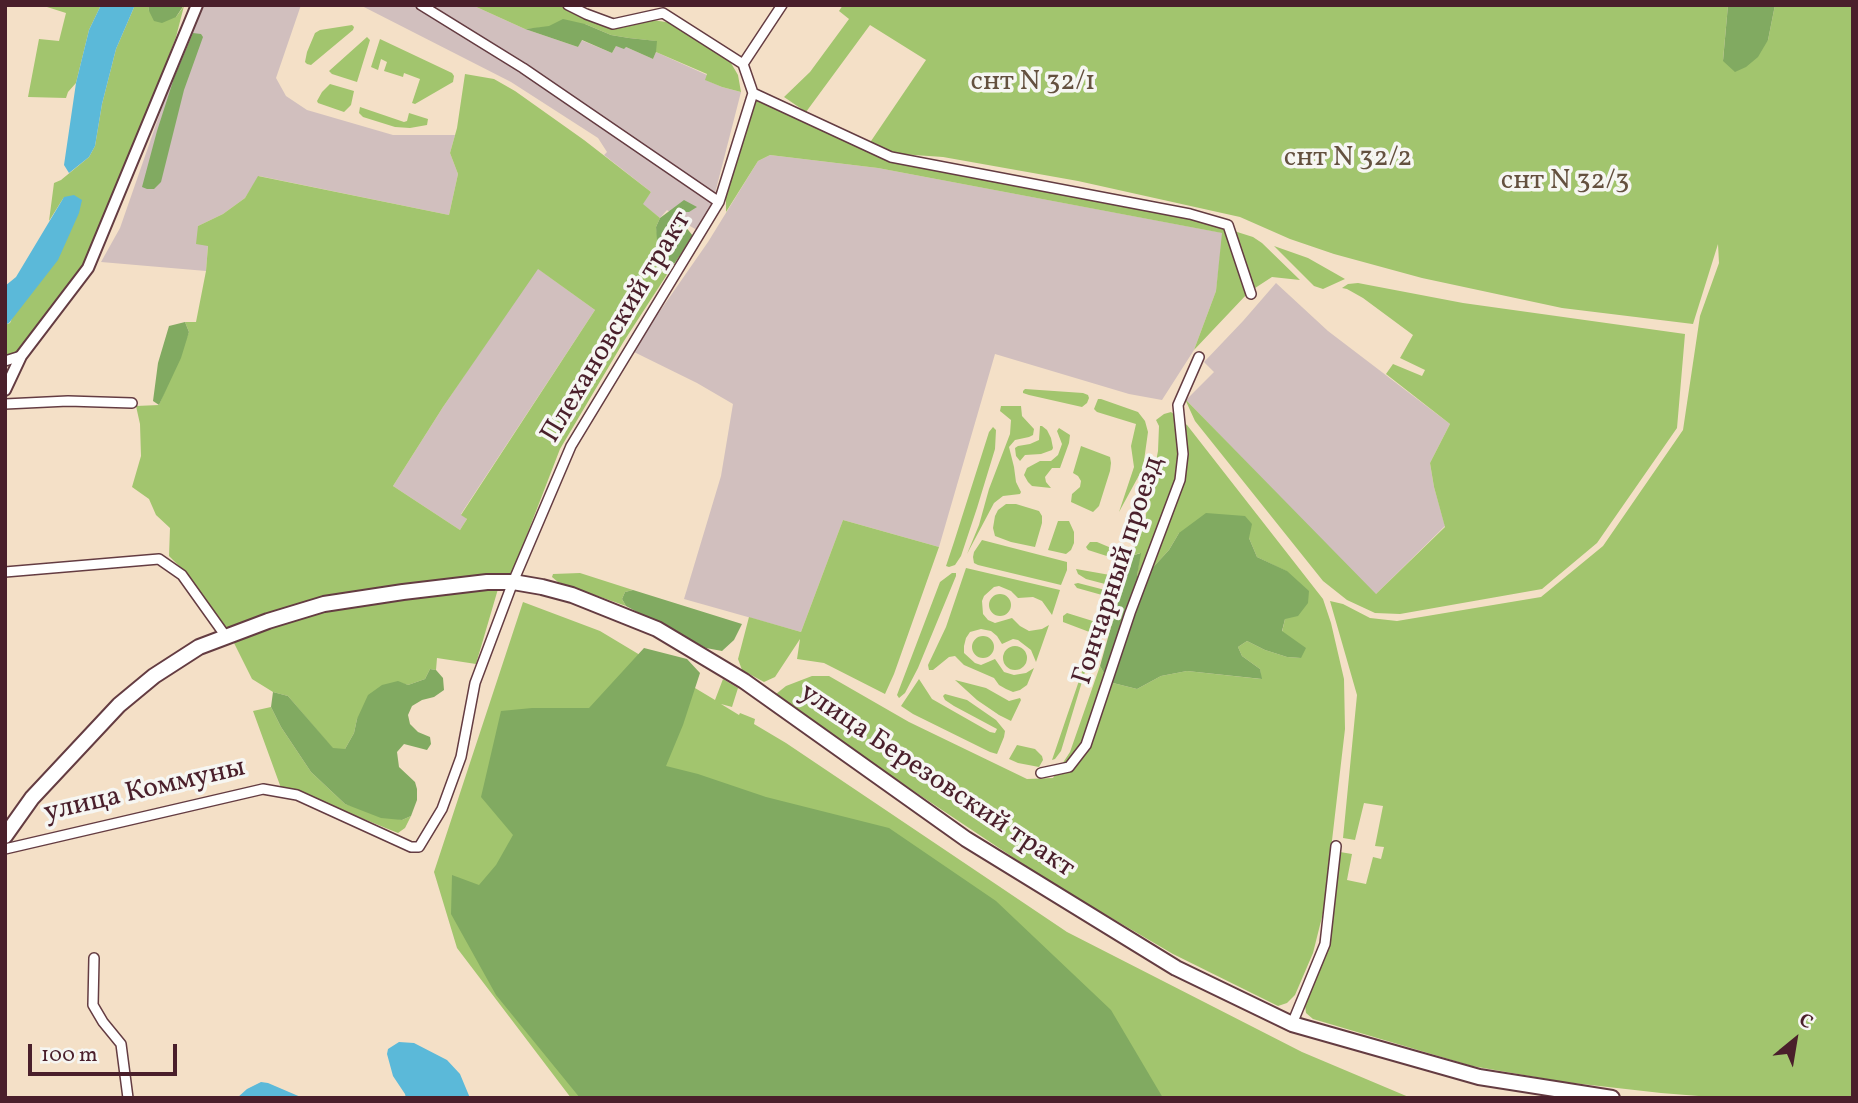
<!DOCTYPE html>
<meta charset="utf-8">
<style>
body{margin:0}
#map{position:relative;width:1858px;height:1103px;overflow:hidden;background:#f4e0c7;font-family:Vollkorn,serif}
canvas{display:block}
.frame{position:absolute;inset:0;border:7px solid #4a1f2b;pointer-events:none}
.north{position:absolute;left:1760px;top:1005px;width:70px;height:70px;-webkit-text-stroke:5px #f6f6f2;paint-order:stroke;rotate:30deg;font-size:19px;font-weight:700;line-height:28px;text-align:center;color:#4a1f2b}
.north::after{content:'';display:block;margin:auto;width:24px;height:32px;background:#4a1f2b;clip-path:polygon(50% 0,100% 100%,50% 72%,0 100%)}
.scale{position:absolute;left:28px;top:1044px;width:149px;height:32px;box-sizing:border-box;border:4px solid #4a1f2b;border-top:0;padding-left:9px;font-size:21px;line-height:24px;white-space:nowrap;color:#4a1f2b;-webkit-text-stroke:5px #f6f6f2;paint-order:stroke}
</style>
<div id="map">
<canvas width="1858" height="1103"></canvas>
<div class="frame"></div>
<div class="north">С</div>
<div class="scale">100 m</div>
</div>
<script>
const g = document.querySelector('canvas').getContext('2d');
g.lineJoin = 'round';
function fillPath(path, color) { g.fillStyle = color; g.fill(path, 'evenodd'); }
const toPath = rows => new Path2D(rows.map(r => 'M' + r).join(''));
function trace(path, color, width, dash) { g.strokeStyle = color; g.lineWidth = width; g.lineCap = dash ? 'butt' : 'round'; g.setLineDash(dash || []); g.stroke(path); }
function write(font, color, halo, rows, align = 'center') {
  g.font = font + ' Vollkorn,serif'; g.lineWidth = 7; g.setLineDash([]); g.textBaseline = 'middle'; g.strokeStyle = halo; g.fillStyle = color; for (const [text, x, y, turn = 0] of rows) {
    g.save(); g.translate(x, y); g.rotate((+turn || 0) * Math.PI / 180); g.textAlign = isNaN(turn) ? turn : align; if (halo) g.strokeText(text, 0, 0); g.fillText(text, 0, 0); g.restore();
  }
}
fillPath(toPath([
 [202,5,301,5,276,78,286,96,307,110,393,135,455,135,450,153,458,174,449,215,259,176,245,198,223,214,198,226,208,245,206,271,101,262,120,228,176,67],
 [360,5,472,5,525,29,578,47,581,40,612,53,616,46,626,47,653,59,656,52,707,75,706,80,722,87,741,92,712,205,697,230,681,221,667,210,660,218,642,204,651,192,604,155,607,152,598,138,511,82],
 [770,155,878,168,1223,233,1216,291,1194,350,1162,400,1129,394,995,354,939,547,843,520,801,632,684,599,721,476,733,404,697,383,632,351,708,242,758,161],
 [537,268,595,310,461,514,467,519,460,530,393,486,443,407],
 [1276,283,1328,331,1450,424,1430,463,1434,487,1445,526,1375,595,1186,400,1214,372,1204,362,1243,321]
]), '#d1bfbe');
fillPath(toPath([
 [47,5,101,5,89,30,76,83,68,92,66,98,28,97,39,39,59,41,66,13,47,7],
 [135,5,148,5,149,11,176,17,184,6,176,37,147,113,88,261,17,354,5,357,5,325,10,323,64,197,49,221,54,183,61,180,89,157,95,146,102,104,116,49],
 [472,5,558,5,606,27,621,28,652,20,673,23,728,58,738,75,741,92,722,87,705,80,707,74,656,52,656,41,629,38,611,35,585,24,525,29],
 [843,5,1728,5,1723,60,1768,40,1775,5,1853,5,1853,1098,1724,1098,1661,1093,1564,1082,1472,1066,1313,1019,1306,1013,1305,1005,1330,946,1340,852,1352,854,1347,880,1366,884,1373,857,1381,859,1384,847,1375,846,1383,806,1364,803,1355,840,1343,838,1357,695,1330,601,1343,604,1370,618,1397,621,1541,597,1603,546,1683,430,1700,316,1719,263,1718,244,1693,324,1562,308,1422,278,1334,254,1290,239,1240,217,1078,181,943,157,900,154,869,144,926,60,870,25,806,112,784,97,810,72,849,19,839,11],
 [352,25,354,27,353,30,311,65,307,64,305,62,307,52,315,33,320,30],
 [367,37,370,40,357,82,332,74,329,71],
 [380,39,452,73,454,76,453,82,415,104,412,103,420,79,404,73,403,77,384,71,387,62,381,59,378,70,371,67],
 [465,74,494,79,515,91,584,140,651,192,643,204,660,218,656,227,661,256,668,273,624,341,560,449,511,576,323,598,228,630,189,576,169,556,170,528,156,515,149,499,132,487,141,456,140,424,136,406,159,405,189,332,185,322,196,322,206,271,208,246,196,244,198,226,223,214,245,198,258,176,449,215,458,174,450,153,457,128],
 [538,269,595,310,461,515,467,519,460,530,393,486,443,407],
 [330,84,354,91,351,105,344,112,318,103,317,101,322,92],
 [755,99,893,162,1191,218,1226,228,1247,294,1194,350,1216,291,1222,233,878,168,770,155,758,161,726,212,726,191],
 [360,107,404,122,407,121,409,113,428,119,427,125,410,128,395,127,363,117,359,113],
 [1234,231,1253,237,1262,243,1300,280,1272,277,1252,290],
 [1274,246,1308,258,1345,279,1323,289,1314,286],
 [1358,283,1463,303,1685,334,1677,428,1597,543,1542,589,1400,614,1375,613,1347,600,1323,581,1195,421,1185,399,1376,594,1445,527,1434,487,1430,463,1450,424,1386,374,1393,364,1422,376,1425,370,1400,358,1413,335,1363,298,1347,289,1342,288,1348,284],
 [1025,389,1083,393,1088,395,1089,398,1087,403,1082,407,1029,395,1023,393,1023,391],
 [1098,399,1101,399,1138,412,1145,421,1148,432,1143,468,1119,512,1134,467,1131,446,1136,424,1097,412,1094,409],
 [1001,406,1021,406,1022,416,1034,429,1033,435,1029,437,1015,440,1009,447,1014,467,1016,482,1021,492,1020,494,1003,496,994,503,967,554,979,525,989,489,1010,434,1011,420,1000,411],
 [1171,412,1187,425,1323,599,1331,623,1344,679,1345,729,1324,909,1313,953,1295,995,1287,1003,1278,1006,1173,954,1050,882,921,796,780,700,776,694,786,686,812,676,829,676,909,722,1027,779,1053,778,1070,752,1100,666,1109,682,1137,689,1161,676,1187,671,1261,679,1260,669,1242,656,1238,647,1247,641,1265,650,1287,657,1301,658,1291,639,1282,632,1285,619,1286,571,1257,557,1249,538,1179,533,1169,550,1145,576,1137,576,1140,553,1131,556,1144,525,1158,451,1159,426,1156,420,1164,414],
 [1040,426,1042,426,1047,430,1051,438,1053,448,1052,450,1041,454,1025,455,1020,461,1016,456,1015,448,1018,446,1030,444,1039,440],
 [993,427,996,430,995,449,977,508,961,556,955,565,949,567,946,566,954,542,989,432],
 [1059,428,1070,435,1069,443,1060,468,1052,468,1045,477,1046,482,1051,488,1032,486,1028,482,1024,475,1027,468,1040,461,1051,461,1058,455,1062,444,1057,431],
 [1081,446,1110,457,1111,463,1110,471,1099,506,1093,512,1071,502,1072,494,1080,487,1081,481,1078,476,1073,473],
 [1006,504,1016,504,1039,511,1042,516,1042,523,1035,547,1011,542,995,536,993,528,995,516,998,510],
 [843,520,939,547,894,674,885,694,824,663,797,659,800,639,775,677,764,682,742,670,738,659,749,617,801,632],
 [1058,521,1069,521,1074,532,1074,543,1071,550,1066,554,1048,550],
 [982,540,1067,562,1067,570,1061,585,978,565,974,563,973,557,974,552],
 [1090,542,1097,542,1116,550,1118,563,1061,751,1055,759,1052,760,1085,663,1092,633,1063,622,1063,616,1067,613,1096,622,1102,595,1077,588,1074,584,1078,583,1105,590,1105,584,1086,579,1078,574,1076,569,1110,575,1113,558,1088,550,1086,547],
 [966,568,1060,590,1052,615,1042,601,1033,597,1018,598,1011,591,999,586,994,587,984,596,982,601,983,614,988,620,995,623,1012,618,1020,626,1029,631,1042,629,1049,625,1036,662,1031,650,1018,640,1013,639,1002,644,997,636,991,631,981,629,970,632,966,638,964,646,964,653,975,663,981,665,995,659,1004,672,1014,675,1026,673,1034,668,1027,685,1020,690,1013,692,1006,689,999,685,994,678,964,665,955,656,949,657,933,670,929,670,928,665,946,627],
 [580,573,633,590,625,592,622,599,626,606,558,582,552,577,553,574],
 [952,573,956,573,956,576,918,668,905,693,899,698,897,695,940,582],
 [498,589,476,664,437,658,436,670,430,669,425,679,408,685,397,682,357,719,354,733,345,749,333,749,288,696,273,692,252,679,233,641,323,608,402,595],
 '989 605a11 11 0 1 1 22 0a11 11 0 1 1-22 0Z',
 [523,602,600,631,715,700,723,679,738,688,732,707,721,704,739,715,740,713,755,719,754,724,786,743,1067,932,1302,1052,1411,1098,571,1098,457,948,434,872],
 '972 647a11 11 0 1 1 22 0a11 11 0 1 1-22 0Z',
 '1003 658a12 12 0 1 1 24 0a12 12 0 1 1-24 0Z',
 [919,679,932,699,990,732,995,733,997,729,954,706,945,700,943,696,945,694,967,700,996,720,1005,731,1004,737,997,754,990,752,913,714,901,706],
 [955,680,986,688,1009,701,1020,698,1021,700,1011,721,999,715,977,700],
 [271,707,281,727,311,772,345,804,402,820,411,816,405,828,398,833,302,794,281,788,253,711],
 [1017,745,1035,749,1042,756,1043,760,1039,767,1018,763,1009,759]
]), '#a2c56e');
fillPath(toPath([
 [148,5,184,5,176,17,162,23,154,21,149,11],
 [1728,5,1775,5,1768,40,1758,57,1746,67,1735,72,1723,61],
 [563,19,585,24,611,35,629,38,657,41,656,52,653,59,626,47,624,49,616,46,612,53,582,40,578,47,525,29,549,26],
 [193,33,201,34,203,37,184,90,161,182,154,189,147,189,142,187,157,131,174,78],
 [684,200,697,207,689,212,685,212,681,221,693,236,668,273,657,240,656,227,660,218],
 [185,322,189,332,181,358,159,405,153,401,158,363,169,326],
 [1206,513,1245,516,1252,524,1249,538,1257,557,1287,571,1309,591,1308,603,1298,616,1285,619,1282,631,1306,648,1301,658,1287,657,1265,650,1247,641,1238,647,1242,656,1260,669,1262,679,1187,671,1161,676,1137,689,1109,682,1100,666,1131,556,1141,553,1137,576,1145,576,1169,550,1179,533],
 [633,590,742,624,734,640,722,651,706,648,626,606,622,599,625,592],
 [644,648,687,659,700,673,683,725,666,766,698,774,766,797,889,828,996,901,1111,1010,1163,1098,580,1098,496,995,451,914,452,875,479,885,496,865,513,835,481,797,501,711,532,708,589,708],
 [430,669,436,670,443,678,444,690,434,697,422,700,412,706,408,715,410,724,418,732,430,737,431,744,427,750,404,744,397,752,399,767,415,782,417,789,417,800,411,816,402,820,381,818,345,804,311,772,281,727,271,707,273,692,288,696,333,748,345,749,354,733,357,719,368,695,382,685,398,681,408,685,425,679]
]), '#81aa61');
fillPath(toPath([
 [101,5,135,5,116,49,102,104,95,146,89,157,69,173,64,165,76,83,89,30],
 [74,195,82,200,79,213,58,260,9,323,5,325,5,286,16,277,64,197],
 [399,1042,414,1043,447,1060,460,1074,470,1098,406,1098,405,1094,393,1076,387,1054,388,1049],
 [261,1082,268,1083,303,1098,237,1098,247,1089]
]), '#5bb9d9');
const minor = toPath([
 [421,5,523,68,719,202],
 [568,5,586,14,613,24,663,13,743,64,753,93,891,157,1190,214,1228,225,1251,294],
 [743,64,782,5],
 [5,361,21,356],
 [5,404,68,401,132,403],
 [5,572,159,559,182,575,227,638],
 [1041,773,1069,767,1086,745,1130,613,1180,480,1183,454,1178,405,1199,357],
 [5,849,263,789,297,795,411,847,419,847,442,809,461,757,475,683,513,582,571,446,719,202,753,93],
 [94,958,93,1005,103,1022,121,1044,128,1098],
 [1292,1024,1325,944,1336,846]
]);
const tertiary = toPath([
 [5,390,21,356,88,268,197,5]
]);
const primary = toPath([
 [5,836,32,798,119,705,154,676,199,647,268,621,324,604,403,592,487,582,513,582,542,587,572,595,657,629,744,681,966,839,1176,968,1292,1024,1479,1077,1612,1098]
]);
trace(minor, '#643c42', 12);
trace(tertiary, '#643c42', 14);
trace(primary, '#643c42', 18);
trace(minor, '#fff', 9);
trace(tertiary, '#fff', 10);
trace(primary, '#fff', 14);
write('28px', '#64513f', '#f6f6f2', [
 ["снт N 32/1",1033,84],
 ["снт N 32/2",1348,160],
 ["снт N 32/3",1565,183]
]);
write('28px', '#4a1f2b', '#f6f6f2', [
 ["Плехановский тракт",618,328,-59],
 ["Гончарный проезд",1120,571,-72],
 ["улица Березовский тракт",936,782,34],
 ["улица Коммуны",145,792,-13]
]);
</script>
